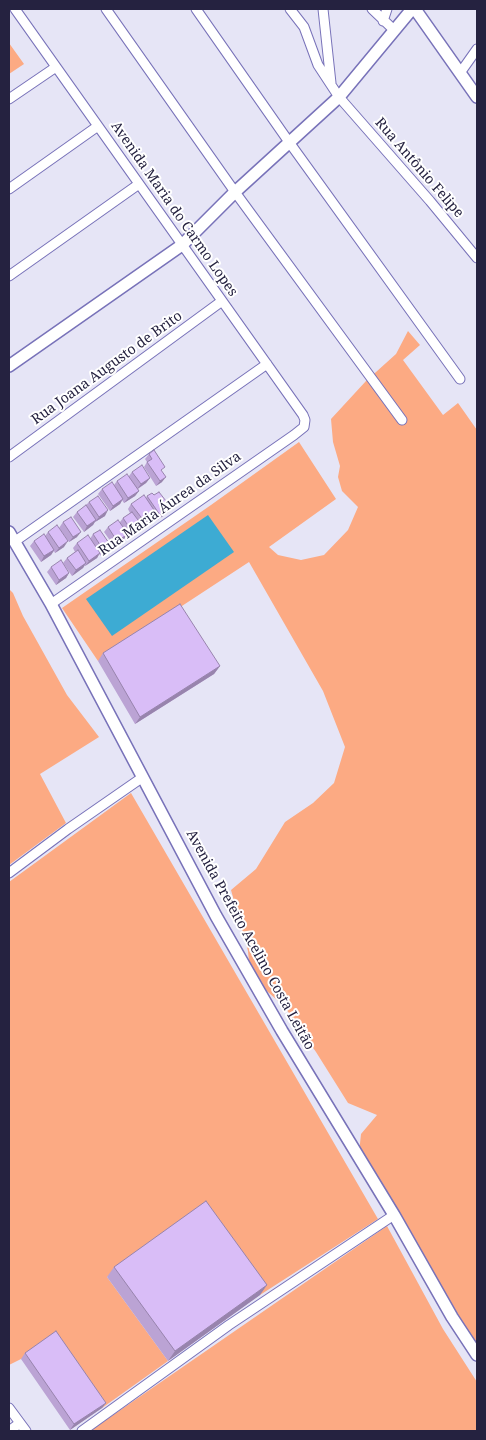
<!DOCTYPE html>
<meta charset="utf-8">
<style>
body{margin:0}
#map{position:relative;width:486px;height:1440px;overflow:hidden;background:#e6e5f6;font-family:"Noto Serif",serif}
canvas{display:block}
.frame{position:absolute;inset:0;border:10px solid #252240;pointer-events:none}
</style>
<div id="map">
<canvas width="486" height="1440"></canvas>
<div class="frame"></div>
</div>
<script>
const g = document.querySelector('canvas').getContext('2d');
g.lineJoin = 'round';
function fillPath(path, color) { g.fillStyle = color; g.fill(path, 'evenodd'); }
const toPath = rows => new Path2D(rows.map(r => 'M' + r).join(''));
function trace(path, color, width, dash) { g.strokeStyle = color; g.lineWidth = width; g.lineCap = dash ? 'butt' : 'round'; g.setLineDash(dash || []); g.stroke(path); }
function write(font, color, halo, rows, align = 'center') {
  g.font = font + ' "Noto Serif",serif'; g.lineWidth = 4; g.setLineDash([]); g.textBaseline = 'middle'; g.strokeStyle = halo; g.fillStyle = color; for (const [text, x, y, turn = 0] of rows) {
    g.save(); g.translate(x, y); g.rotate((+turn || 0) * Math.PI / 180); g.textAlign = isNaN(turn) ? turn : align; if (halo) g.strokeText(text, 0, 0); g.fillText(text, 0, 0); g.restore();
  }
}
fillPath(toPath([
 [9,43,24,64,9,74],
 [408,331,420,345,403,360,443,415,458,403,477,430,477,1351,359,1153,361,1134,377,1115,348,1103,316,1052,284,1006,261,986,250,973,248,951,231,890,256,869,285,822,313,803,334,783,345,747,323,691,249,562,98,661,62,608,211,505,299,442,336,499,269,547,278,555,301,560,324,555,348,530,358,507,342,491,338,477,340,466,333,442,331,419,366,381,396,354],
 [9,589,13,593,23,616,67,695,99,737,40,774,66,823,9,865],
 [131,793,378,1219,260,1295,200,1211,107,1277,168,1361,102,1408,52,1337,21,1359,9,1365,9,882],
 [387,1226,443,1329,477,1382,477,1431,90,1431]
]), '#fcaa83');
fillPath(toPath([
 [208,515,234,552,112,636,86,599]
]), '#3dabd3');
const minor = toPath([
 [15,9,303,415,305,420,304,427,294,435,51,604],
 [106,9,235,192,402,420],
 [196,9,289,142,460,379],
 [290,9,304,27,318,65,339,97,430,201,477,258],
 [323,9,331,83],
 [372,9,394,30],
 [383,21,387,9],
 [460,73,477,49],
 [9,99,56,67],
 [9,189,98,126],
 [9,276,139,184],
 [9,457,222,301],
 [14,542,267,364],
 [9,873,68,829,143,777],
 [9,1408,26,1431],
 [9,1431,20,1423],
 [82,1431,229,1325,394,1215]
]);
const tertiary = toPath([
 [415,9,477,97],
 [9,366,182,245,235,192,339,97,412,9],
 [9,532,51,604,216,916,282,1031,394,1215,452,1317,477,1355]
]);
trace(minor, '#7872b9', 11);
trace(tertiary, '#7872b9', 14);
trace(minor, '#fff', 9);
trace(tertiary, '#fff', 11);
fillPath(toPath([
 [149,454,162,472,162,482,156,486,144,467,147,462,145,459],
 [132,472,150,478,146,483,138,489,139,491,135,496,124,503,122,500,120,504,110,511,98,494,102,489,114,485,117,481,129,476],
 [147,496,170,511,156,521,153,516,152,518,140,527,140,526,137,529,128,536,127,535,124,539,114,546,104,532,108,527,120,522,123,518,130,513,128,509,131,504,146,498],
 [89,502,105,516,95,522,93,525,84,532,73,517,77,512,86,505],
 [63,522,77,537,69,542,59,528],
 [48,532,64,547,55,553,54,551,51,555,41,562,30,546,34,541,45,536],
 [93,534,108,551,101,556,99,554,97,558,85,566,85,565,83,568,72,576,63,563,67,558,75,552,73,548,77,543,90,539],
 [51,567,69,573,66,578,56,585,47,572],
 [103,653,220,666,214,674,135,724,98,661],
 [114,1267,260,1295,168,1361,107,1277],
 [25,1353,106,1403,102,1408,70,1430,21,1359]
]), '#bba3d4');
fillPath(toPath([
 [166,477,162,482,156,486,160,481],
 [150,478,146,483,137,489,141,484],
 [139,491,135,496,124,503,128,498],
 [123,499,120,504,110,511,113,506],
 [173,506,170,511,156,521,160,515],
 [108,510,105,516,95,522,99,517],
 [156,513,152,518,140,527,144,521],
 [96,520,93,525,84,532,87,526],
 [141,524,137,529,128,536,131,530],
 [81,532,77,537,69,542,73,537],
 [128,534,124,539,114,546,117,541],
 [68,541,64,547,55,553,59,548],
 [111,546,108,551,101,556,104,551],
 [54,550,51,555,41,562,44,556],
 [100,553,97,558,85,566,89,561],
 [86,563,83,568,72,576,76,570],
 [69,573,66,578,56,585,59,580],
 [220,666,214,674,135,724,140,717],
 [267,1285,260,1295,168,1361,175,1351],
 [106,1403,102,1408,70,1430,74,1424]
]), '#9884ad');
const building = toPath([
 [154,450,165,467,161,470,166,477,160,481,147,462,152,459,149,454,154,450],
 [142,465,150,478,141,484,132,472,142,465],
 [127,474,139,491,128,498,117,481,127,474],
 [112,482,123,499,113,506,102,489,112,482],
 [159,492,166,501,168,499,173,506,160,515,147,496,152,493,154,495,159,492],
 [144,495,156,513,144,521,131,504,144,495],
 [98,496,108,510,99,517,89,502,98,496],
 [86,505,96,520,87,526,77,512,86,505],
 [132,512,141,524,131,530,123,518,132,512],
 [71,517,81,532,73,537,63,522,71,517],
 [118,520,128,534,117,541,108,527,118,520],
 [57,525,68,541,59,548,48,532,57,525],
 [100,530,111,546,104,551,93,534,100,530],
 [44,534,54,550,44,556,34,541,44,534],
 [88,535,100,553,89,561,77,543,88,535],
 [78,550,86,563,76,570,67,558,78,550],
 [61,560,69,573,59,580,51,567,61,560],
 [180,604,220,666,140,717,103,653,180,604],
 [206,1201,267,1285,175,1351,114,1267,206,1201],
 [56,1331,106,1403,74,1424,25,1353,56,1331]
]);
fillPath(building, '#d9bdf7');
trace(building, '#9884ad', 1);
write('14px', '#252240', '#fff', [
 ["Rua Antônio Felipe",419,168,49],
 ["Avenida Maria do Carmo Lopes",174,209,55],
 ["Rua Joana Augusto de Brito",107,368,-36],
 ["Rua Maria Áurea da Silva",170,504,-35],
 ["Avenida Prefeito Acelino Costa Leitão",250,940,61]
]);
</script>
